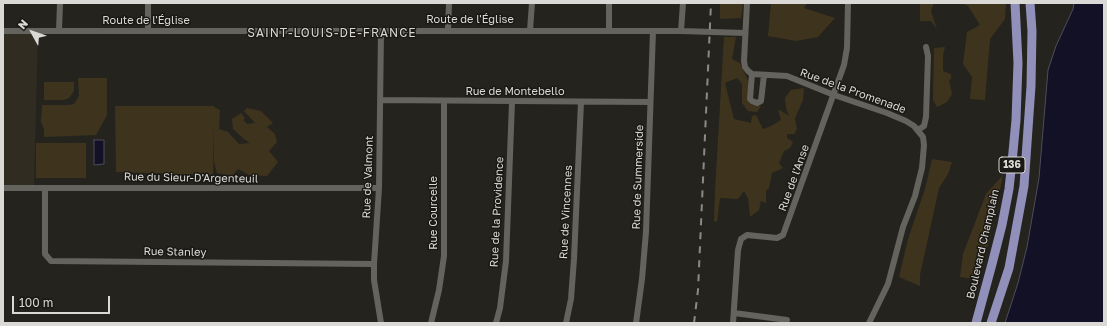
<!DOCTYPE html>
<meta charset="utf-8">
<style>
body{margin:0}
#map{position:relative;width:1107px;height:326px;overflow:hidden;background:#25231e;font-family:"Golos Text",sans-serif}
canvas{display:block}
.frame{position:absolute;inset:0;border:4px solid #dbd9d6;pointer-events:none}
.north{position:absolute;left:12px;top:12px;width:40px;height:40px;-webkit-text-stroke:3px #1b1915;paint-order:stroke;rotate:310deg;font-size:11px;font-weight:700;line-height:16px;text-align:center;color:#dbd9d6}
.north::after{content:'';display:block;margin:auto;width:14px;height:18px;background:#dbd9d6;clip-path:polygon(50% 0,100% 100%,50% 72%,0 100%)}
.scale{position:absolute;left:12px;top:296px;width:98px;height:18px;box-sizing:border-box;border:2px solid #dbd9d6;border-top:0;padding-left:5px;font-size:12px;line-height:14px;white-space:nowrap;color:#dbd9d6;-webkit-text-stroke:3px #1b1915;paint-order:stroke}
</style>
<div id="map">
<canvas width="1107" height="326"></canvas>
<div class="frame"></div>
<div class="north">N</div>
<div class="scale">100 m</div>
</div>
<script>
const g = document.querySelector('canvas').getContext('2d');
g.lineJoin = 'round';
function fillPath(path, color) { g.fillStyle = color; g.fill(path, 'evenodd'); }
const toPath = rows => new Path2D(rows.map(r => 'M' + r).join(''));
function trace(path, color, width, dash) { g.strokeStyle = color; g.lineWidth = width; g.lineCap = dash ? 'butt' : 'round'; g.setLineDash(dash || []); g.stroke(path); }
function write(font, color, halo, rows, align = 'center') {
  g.font = font + ' "Golos Text",sans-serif'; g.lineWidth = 3; g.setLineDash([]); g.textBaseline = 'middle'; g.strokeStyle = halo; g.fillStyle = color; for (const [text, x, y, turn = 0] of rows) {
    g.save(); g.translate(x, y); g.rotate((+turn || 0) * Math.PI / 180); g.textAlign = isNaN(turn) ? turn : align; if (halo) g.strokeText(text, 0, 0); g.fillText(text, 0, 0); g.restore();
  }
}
fillPath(toPath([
 [38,30,34,187,3,188,3,31]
]), '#312c22');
fillPath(toPath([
 [720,3,743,3,741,18,720,19],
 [771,3,807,3,804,8,835,18,818,37,796,41,768,36],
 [920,3,934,3,931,11,937,29,931,21,920,21],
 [962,3,1006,3,1005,19,990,39,985,100,970,99,972,77,963,64,967,32,980,25,968,6],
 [724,37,736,37,732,59,740,63,749,83,747,99,754,105,761,106,757,112,748,111,742,103,742,84,737,78,725,83,734,119,751,123,752,116,756,115,763,129,771,126,781,120,778,109,789,116,786,108,785,98,791,90,804,88,803,100,795,118,797,129,794,134,787,134,787,138,793,142,790,148,784,151,779,163,783,168,772,173,769,188,766,191,766,203,761,201,759,210,750,217,748,198,744,191,738,199,720,198,717,222,714,221,715,191],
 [945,47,943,55,943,71,951,74,951,79,949,80,952,94,947,102,937,107,933,100,934,48],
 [78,78,107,78,107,115,96,135,44,137,44,129,41,122,42,105,69,105,74,104,79,96],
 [44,82,74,82,74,91,69,98,64,100,44,100],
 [115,106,214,106,214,107,220,110,219,129,228,132,239,144,250,143,244,139,233,129,232,119,241,113,245,118,243,120,247,124,255,123,244,111,247,108,261,111,273,123,267,127,275,134,277,142,269,151,278,162,267,176,249,175,238,169,232,176,217,173,214,162,214,121,213,175,116,172],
 [36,143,86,143,86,178,36,178],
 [932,159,952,162,948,174,939,188,920,275,920,286,899,277,908,239,925,189],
 [1003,175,989,242,976,279,960,277,963,254,986,194]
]), '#3e341e');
const water = toPath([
 [1074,3,1104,3,1104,323,1005,323,1018,283,1027,247,1039,178,1048,70,1056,46,1073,9,1074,3],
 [94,140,104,140,104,164,94,165,94,140]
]);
fillPath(water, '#121126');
trace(water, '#4e4d5b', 1);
trace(toPath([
 [148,3,148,31],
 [609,3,609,31],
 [747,3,744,61,745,67,748,71,752,74,787,76,834,95,887,113,906,121,914,126,923,137,924,145,922,168,915,196,903,227,888,284,869,323],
 [448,30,449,3],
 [530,30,532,3],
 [3,31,681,31,745,33],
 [59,31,60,3],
 [681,31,683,3],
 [752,74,750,99,752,101,757,103,761,101,764,75],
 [380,100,650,102],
 [918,130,924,126,926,117,928,56,926,47],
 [3,188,379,188],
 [45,188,45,254,51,261,374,264],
 [734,313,787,320],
 [381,323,374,280,374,264,379,188,381,31],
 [431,323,439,290,444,256,444,101],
 [496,323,500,308,506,261,512,102],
 [566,323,571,299,574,259,581,102],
 [636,323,642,279,646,232,653,31],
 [733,323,738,250,741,239,747,235,777,238,783,235,844,65,847,48,848,3]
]), '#65635e', 6);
trace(toPath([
 [976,323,992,264,1002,225,1009,189,1013,152,1016,120,1018,63,1015,3],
 [991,323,1009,268,1024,186,1031,86,1032,31,1030,3]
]), '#9090ba', 9);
trace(toPath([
 [694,323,698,290,711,3]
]), '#8c8a86', 2, [7, 7]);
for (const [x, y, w] of [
 [1012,165,26]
]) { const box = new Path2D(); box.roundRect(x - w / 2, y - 8, w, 16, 3); g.fillStyle = '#1b1915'; g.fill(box); trace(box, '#dbd9d6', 1); }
write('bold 10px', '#dbd9d6', null, [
 ["136",1012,165]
]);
write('11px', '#dbd9d6', '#1b1915', [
 ["Route de l'Église",470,20],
 ["Route de l'Église",146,21],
 ["Rue de la Promenade",853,91,20],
 ["Rue de Montebello",515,92],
 ["Rue de Valmont",368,177,-88],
 ["Rue de Summerside",638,177,-88],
 ["Rue du Sieur-D'Argenteuil",191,178,1],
 ["Rue de l'Anse",794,178,-70],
 ["Rue de la Providence",497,212,-87],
 ["Rue de Vincennes",566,212,-87],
 ["Rue Courcelle",434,213,-90],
 ["Boulevard Champlain",983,244,-77],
 ["Rue Stanley",175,252,1]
]);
g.letterSpacing = '1px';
write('12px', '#dad7d1', '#1b1915', [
 ["SAINT-LOUIS-DE-FRANCE",332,33]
]);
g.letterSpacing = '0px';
</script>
